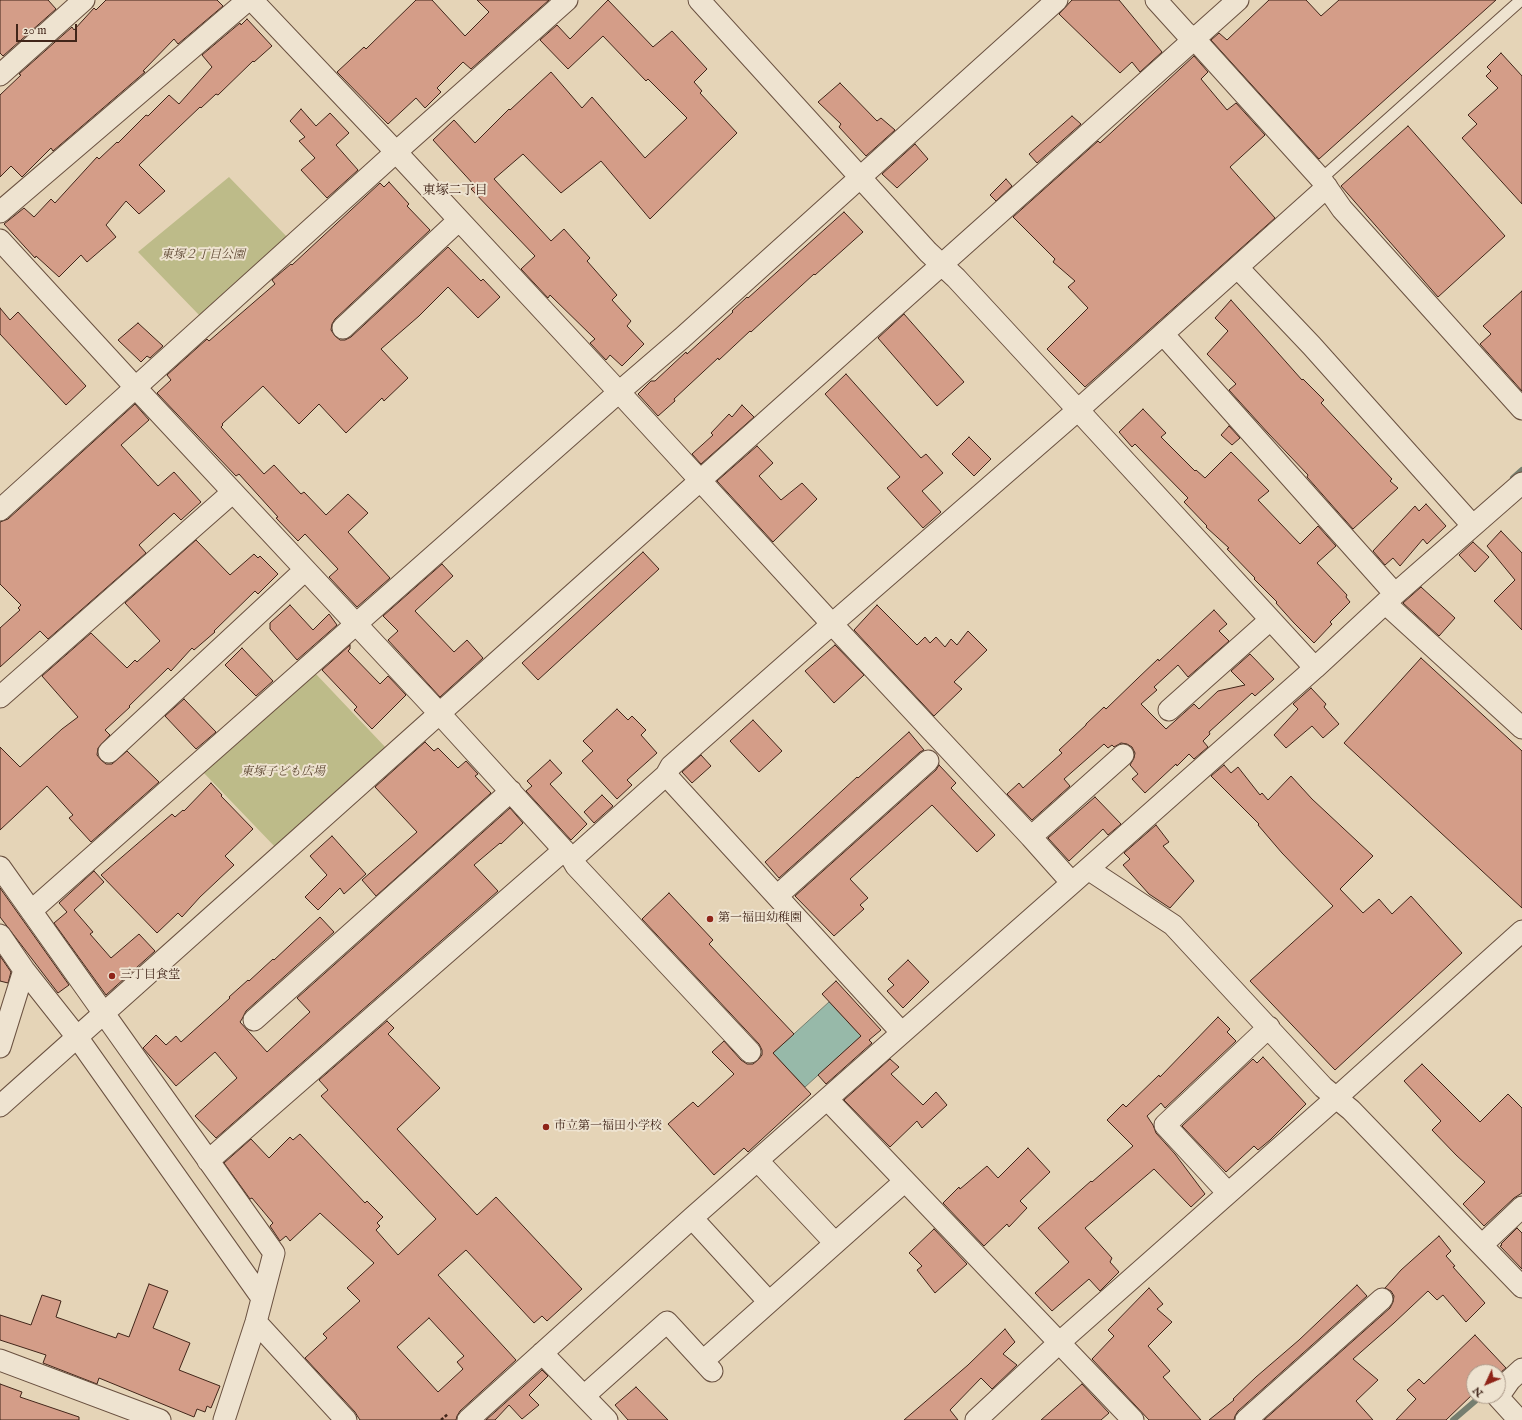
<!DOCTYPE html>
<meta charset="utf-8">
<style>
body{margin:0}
#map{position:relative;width:1522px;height:1420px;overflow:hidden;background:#e5d4b7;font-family:"IM FELL English",serif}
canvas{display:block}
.north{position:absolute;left:1466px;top:1364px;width:40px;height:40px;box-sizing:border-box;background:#eee3d0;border:1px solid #a99787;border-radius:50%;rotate:226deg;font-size:11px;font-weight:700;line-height:16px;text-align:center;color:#412519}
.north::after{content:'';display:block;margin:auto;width:14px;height:18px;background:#8f2418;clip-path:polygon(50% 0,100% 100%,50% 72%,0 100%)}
.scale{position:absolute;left:16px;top:24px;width:61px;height:18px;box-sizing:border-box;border:2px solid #412519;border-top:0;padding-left:5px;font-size:12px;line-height:14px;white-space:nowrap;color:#412519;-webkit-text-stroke:3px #eee3d0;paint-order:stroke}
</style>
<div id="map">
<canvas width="1522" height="1420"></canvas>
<div class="north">N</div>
<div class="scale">20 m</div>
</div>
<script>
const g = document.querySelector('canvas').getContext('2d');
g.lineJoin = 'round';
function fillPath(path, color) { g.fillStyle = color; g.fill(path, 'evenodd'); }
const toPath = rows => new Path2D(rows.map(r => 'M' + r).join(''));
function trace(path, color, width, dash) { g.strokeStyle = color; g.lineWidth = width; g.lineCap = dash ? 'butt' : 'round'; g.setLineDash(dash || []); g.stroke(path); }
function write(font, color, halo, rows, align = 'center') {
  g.font = font + ' "IM FELL English","Noto Serif JP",serif'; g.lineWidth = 4; g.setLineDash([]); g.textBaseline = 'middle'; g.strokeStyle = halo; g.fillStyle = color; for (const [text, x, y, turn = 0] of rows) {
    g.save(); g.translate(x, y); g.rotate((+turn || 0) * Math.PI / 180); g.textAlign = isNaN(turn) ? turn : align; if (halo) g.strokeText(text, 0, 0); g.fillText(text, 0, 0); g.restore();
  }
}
fillPath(toPath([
 [229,177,289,239,201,317,138,252],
 [315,673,388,750,277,849,203,772]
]), '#bdbb89');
const water = toPath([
 [829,1002,861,1036,805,1087,773,1053,829,1002]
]);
fillPath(water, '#97b9a9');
trace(water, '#757e6f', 1);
trace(toPath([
 [1513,478,1522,470],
 [1453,1420,1481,1396]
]), '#757e6f', 6);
const building = toPath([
 [0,0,48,0,56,9,3,56,0,53,0,0],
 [106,0,217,0,223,6,178,44,174,39,143,71,145,72,53,151,51,148,22,177,11,166,0,177,0,95,21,75,19,74,72,27,74,30,94,8,96,10,106,0],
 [416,0,432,0,465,36,489,12,477,0,549,0,471,69,463,62,437,88,441,92,425,108,416,98,388,124,337,72,364,47,366,49,416,0],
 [608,0,653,47,672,31,707,69,694,82,702,91,700,93,737,133,650,219,601,161,561,193,523,154,494,179,551,241,564,229,590,258,587,261,617,295,612,300,631,321,627,326,644,344,622,366,610,355,606,360,590,343,595,339,550,295,548,298,521,269,535,256,471,189,475,186,433,140,454,120,475,143,509,109,510,110,551,72,582,108,592,97,645,158,687,118,648,79,646,81,603,36,568,69,540,40,557,25,570,39,608,0],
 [1072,0,1119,0,1162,52,1140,72,1132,62,1120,73,1059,14,1072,0],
 [1269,0,1306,0,1321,16,1339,0,1496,0,1319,159,1211,40,1219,33,1227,40,1269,0],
 [247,19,272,46,254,62,253,61,218,95,216,94,201,108,200,107,139,165,165,191,139,214,126,201,106,225,116,237,87,262,81,255,59,277,36,256,35,258,4,224,24,208,34,217,51,199,55,203,97,157,99,159,117,142,118,143,146,115,148,116,169,95,179,104,212,67,202,55,240,23,241,25,247,19],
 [1501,53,1522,76,1522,204,1462,138,1477,124,1468,115,1498,88,1486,76,1491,71,1487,67,1501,53],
 [1194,56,1208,72,1201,79,1227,110,1236,103,1265,135,1230,167,1275,218,1085,387,1047,349,1088,308,1068,287,1075,281,1053,262,1055,259,1013,217,1098,141,1100,143,1194,56],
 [840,83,877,121,881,118,895,130,866,156,839,127,841,124,818,102,840,83],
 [301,109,316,126,330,113,349,133,336,145,358,170,327,198,301,170,315,158,299,141,305,137,290,121,301,109],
 [1072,116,1081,124,1037,163,1029,154,1072,116],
 [1408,126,1505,236,1438,297,1341,186,1408,126],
 [915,144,928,159,897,188,882,174,915,144],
 [1006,179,1012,186,996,201,990,195,1006,179],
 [389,182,409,204,407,206,430,230,335,319,332,324,331,330,335,336,340,340,345,340,351,337,448,247,481,281,483,279,500,297,478,318,448,287,419,316,381,349,408,378,384,401,382,398,346,433,319,404,299,424,263,386,222,424,223,425,221,427,264,474,274,465,301,494,304,492,326,515,348,494,368,513,348,532,390,578,357,607,329,577,338,569,305,534,298,541,276,518,278,517,239,474,236,476,157,393,171,380,167,375,207,339,209,341,275,284,272,280,291,264,292,265,380,183,384,187,389,182],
 [844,212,863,232,815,275,814,274,751,332,750,331,719,360,718,358,674,399,675,401,658,416,638,394,651,381,655,381,686,352,687,354,733,312,732,311,747,297,748,298,844,212],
 [1522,291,1522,391,1480,344,1491,334,1483,326,1522,291],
 [1231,300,1302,380,1303,379,1324,400,1321,403,1392,479,1390,481,1398,488,1353,529,1307,477,1308,475,1268,433,1229,390,1236,384,1207,354,1228,331,1215,318,1231,300],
 [0,308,10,320,18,312,86,386,66,405,0,334,0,308],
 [904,314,964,382,937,406,878,338,904,314],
 [138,323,163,346,150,358,147,356,141,362,118,340,138,323],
 [846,374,921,458,926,454,943,473,922,491,941,512,923,528,887,488,900,477,825,394,846,374],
 [135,404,149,420,121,445,158,486,174,472,201,502,181,520,174,513,139,545,146,553,48,639,40,631,0,667,0,628,20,610,18,608,21,605,0,584,0,522,8,519,135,404],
 [742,405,754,417,701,464,692,454,713,435,711,433,729,414,732,417,742,405],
 [1143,409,1166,433,1161,437,1195,471,1196,470,1205,478,1231,452,1269,491,1258,500,1300,544,1318,526,1336,546,1317,563,1347,595,1346,597,1350,602,1330,622,1332,624,1314,643,1294,623,1276,603,1277,602,1254,579,1255,578,1227,549,1229,548,1206,527,1207,526,1184,502,1188,498,1135,444,1132,447,1119,432,1143,409],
 [1229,426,1240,438,1232,445,1221,435,1229,426],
 [969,437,991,459,974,476,952,454,969,437],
 [757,446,773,463,759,476,781,500,802,483,817,499,773,542,717,481,757,446],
 [1426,504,1446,526,1427,544,1423,539,1400,566,1393,558,1385,565,1373,551,1415,506,1419,511,1426,504],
 [1501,531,1522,553,1522,630,1494,601,1515,580,1487,546,1501,531],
 [196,540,230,575,254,554,258,558,260,556,278,574,258,594,255,591,214,631,215,632,194,650,192,648,171,671,168,668,129,706,130,707,105,730,110,735,98,748,97,755,101,760,106,764,112,764,127,751,159,782,91,842,69,818,73,815,47,786,0,830,0,747,20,767,62,729,78,717,42,676,91,633,127,668,135,660,137,662,160,641,125,603,196,540],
 [1473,542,1489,557,1475,572,1459,555,1473,542],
 [643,552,659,569,538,680,522,663,643,552],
 [442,564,453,576,415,611,454,652,467,640,483,658,440,697,388,640,398,631,383,616,442,564],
 [1421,587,1455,618,1439,636,1403,603,1421,587],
 [290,605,313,630,329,614,337,625,297,660,270,629,270,623,290,605],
 [877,605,917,645,925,637,930,643,936,637,945,647,951,639,957,645,968,631,987,650,954,682,962,689,934,716,854,630,877,605],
 [1214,610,1227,624,1219,631,1229,641,1188,677,1178,665,1154,687,1157,690,1141,704,1166,729,1194,704,1199,709,1218,691,1245,685,1231,671,1250,654,1274,679,1255,696,1252,693,1209,732,1210,734,1203,741,1208,747,1194,759,1189,754,1177,766,1176,764,1145,793,1132,779,1138,774,1130,765,1134,758,1135,753,1132,747,1127,744,1121,743,1114,747,1112,745,1108,748,1104,744,1064,779,1070,786,1032,820,1007,794,1019,783,1023,788,1062,753,1059,750,1086,725,1086,724,1104,707,1106,709,1137,679,1158,659,1159,661,1214,610],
 [350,645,350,649,348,651,380,684,388,676,406,695,372,729,354,710,357,707,322,670,350,645],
 [835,645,864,675,834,703,805,671,835,645],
 [242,648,273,681,256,696,225,665,242,648],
 [1421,658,1522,751,1522,908,1344,743,1421,658],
 [1311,688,1326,704,1324,707,1339,724,1323,738,1312,726,1286,748,1274,735,1298,709,1293,704,1311,688],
 [184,699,216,732,196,749,165,716,184,699],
 [617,709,628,720,632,716,646,730,641,735,657,753,627,780,632,785,617,799,582,761,593,751,583,741,617,709],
 [753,720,782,751,759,772,730,741,753,720],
 [909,732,924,750,920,752,779,878,765,862,857,777,858,778,909,732],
 [425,742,434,751,438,748,458,768,466,761,478,774,475,776,491,793,376,896,362,880,417,832,375,787,425,742],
 [701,755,711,766,692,783,682,772,701,755],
 [550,760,562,773,550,784,587,824,571,840,526,791,532,786,527,781,550,760],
 [939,765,956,783,951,788,995,835,977,852,932,805,850,879,868,898,860,905,864,909,834,936,795,896,936,770,939,765],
 [1224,765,1231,773,1238,767,1260,795,1262,793,1268,800,1291,776,1312,799,1373,856,1340,889,1363,913,1379,899,1392,914,1411,896,1462,953,1335,1070,1250,981,1333,906,1282,853,1258,825,1259,824,1211,776,1224,765],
 [211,783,222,795,221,796,253,829,225,856,234,865,200,897,182,917,178,913,157,933,101,875,172,814,175,817,183,810,184,811,211,783],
 [602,795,613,806,594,823,584,812,602,795],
 [1095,797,1121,824,1108,835,1103,829,1069,861,1048,838,1095,797],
 [510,808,523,823,501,844,500,843,474,865,498,891,216,1138,195,1116,237,1078,215,1052,176,1086,143,1048,156,1035,166,1045,176,1036,181,1042,230,998,229,997,248,980,249,981,273,959,274,960,320,917,334,932,246,1011,242,1019,240,1022,267,1052,310,1012,297,998,510,808],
 [1156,825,1169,842,1163,846,1194,881,1170,908,1149,894,1123,865,1130,859,1124,853,1156,825],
 [332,836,366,874,344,894,340,888,318,910,305,897,327,875,310,856,332,836],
 [94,871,104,882,74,910,93,932,90,934,111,958,139,934,155,951,106,995,54,923,67,912,59,903,94,871],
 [0,888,69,985,58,993,0,917,0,888],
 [669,893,713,940,709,944,794,1034,773,1053,811,1094,748,1152,744,1148,714,1175,668,1124,693,1102,698,1107,734,1074,712,1052,724,1041,741,1060,747,1064,753,1064,758,1060,762,1055,762,1050,759,1044,642,919,669,893],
 [0,956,11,972,8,983,0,981,0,956],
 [908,960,929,982,903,1008,887,991,894,985,888,979,908,960],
 [836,981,881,1030,869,1040,872,1043,826,1084,818,1075,861,1036,822,994,836,981],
 [1218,1017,1230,1029,1227,1032,1236,1041,1165,1108,1161,1103,1147,1116,1153,1125,1156,1133,1175,1154,1205,1194,1191,1207,1154,1169,1085,1228,1112,1258,1110,1262,1119,1272,1100,1291,1089,1279,1052,1311,1035,1293,1069,1262,1038,1228,1091,1181,1092,1182,1133,1146,1107,1120,1123,1104,1126,1107,1159,1075,1160,1077,1218,1017],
 [387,1021,394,1028,388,1034,440,1088,397,1129,477,1215,496,1197,582,1289,547,1321,542,1316,534,1323,466,1250,438,1275,516,1360,460,1411,457,1416,456,1420,360,1420,358,1417,355,1412,305,1358,327,1338,323,1334,360,1301,347,1288,374,1263,320,1213,290,1241,286,1236,280,1241,270,1226,273,1223,252,1198,250,1199,224,1163,251,1139,269,1158,290,1137,293,1140,300,1134,365,1203,367,1201,383,1217,377,1223,380,1226,376,1230,398,1255,436,1219,321,1096,328,1090,319,1080,387,1021],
 [429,1318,464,1356,457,1362,463,1369,438,1392,397,1347,429,1318],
 [1263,1057,1306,1104,1270,1140,1258,1150,1254,1146,1226,1172,1182,1126,1253,1059,1257,1063,1263,1057],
 [890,1059,899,1067,891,1074,923,1105,936,1092,947,1105,922,1128,917,1121,890,1147,844,1100,890,1059],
 [1422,1064,1480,1122,1508,1094,1522,1108,1522,1193,1514,1198,1484,1226,1463,1204,1485,1182,1456,1155,1432,1130,1441,1121,1404,1081,1422,1064],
 [1028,1148,1050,1172,1020,1201,1027,1208,1009,1227,1007,1224,984,1246,943,1203,959,1187,960,1189,987,1166,998,1178,1028,1148],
 [1517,1228,1522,1233,1522,1269,1500,1246,1502,1245,1501,1244,1517,1228],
 [934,1229,967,1264,935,1293,917,1270,922,1266,909,1253,934,1229],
 [1439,1236,1451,1251,1446,1256,1455,1266,1453,1267,1485,1303,1466,1322,1443,1295,1437,1300,1428,1291,1394,1323,1353,1359,1378,1380,1356,1401,1373,1420,1264,1420,1390,1308,1393,1302,1394,1296,1391,1291,1385,1288,1401,1270,1439,1236],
 [149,1284,168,1291,153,1328,190,1343,179,1370,220,1386,211,1408,207,1406,205,1412,197,1409,194,1417,99,1378,97,1384,43,1363,46,1355,0,1340,0,1315,31,1325,42,1295,61,1301,56,1317,116,1338,118,1333,129,1337,149,1284],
 [1357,1285,1367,1296,1238,1411,1235,1416,1234,1420,1209,1420,1234,1400,1233,1399,1256,1377,1299,1340,1357,1285],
 [1149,1288,1163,1304,1157,1309,1172,1322,1148,1346,1170,1371,1163,1377,1201,1420,1149,1420,1092,1359,1114,1336,1108,1330,1149,1288],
 [1005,1329,1015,1342,1003,1354,1017,1365,992,1389,981,1378,950,1410,958,1420,904,1420,968,1365,1005,1329],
 [1475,1335,1506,1368,1501,1372,1474,1372,1474,1393,1446,1420,1396,1420,1416,1399,1407,1390,1419,1379,1424,1384,1475,1335],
 [542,1370,548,1376,529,1395,539,1405,522,1419,509,1405,495,1420,486,1420,542,1370],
 [0,1384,22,1392,20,1397,79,1417,79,1420,0,1420,0,1384],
 [1082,1384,1109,1413,1101,1420,1041,1420,1082,1384],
 [636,1387,668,1420,628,1420,615,1405,636,1387]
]);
fillPath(building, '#d49d88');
trace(building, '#412519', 1);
const lane = toPath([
 [1321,179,1521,0]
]);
const street = toPath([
 [252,0,396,152,619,392,832,624,1031,837,1072,883],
 [699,0,928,252,956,278,1078,410,1315,668],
 [1156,0,1185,32,1200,45,1321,179,1342,209,1522,409],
 [0,75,84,0],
 [0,212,248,0],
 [0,240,136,388,440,714,572,859,666,775,902,1033],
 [1238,268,1312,346,1473,526],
 [343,328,459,220],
 [1163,334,1395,594],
 [0,510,396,152,567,0],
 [1385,603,1522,728],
 [0,697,233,492],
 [1169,710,1270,620],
 [109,752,305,570],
 [666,775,671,766,832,624,1078,410,1327,187],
 [1031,837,1123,755],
 [572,859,576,866,750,1052],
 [0,867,274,1253,256,1322,224,1420],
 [1088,869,1173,925,1323,1087,1351,1110,1522,1287],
 [777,896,928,761],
 [31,911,619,392,682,338,1057,0],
 [0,935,24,970,77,1037,262,1298],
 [254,1020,511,791],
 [0,1047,24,970],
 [827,1099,1133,1420],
 [0,1106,1238,0],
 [208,1161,564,850],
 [758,1161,835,1243],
 [1228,1193,1165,1125,1269,1027],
 [692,1218,769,1302],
 [1482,1245,1522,1207],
 [256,1322,346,1420],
 [542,1353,607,1420],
 [0,1360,160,1420],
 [703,1361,905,1181],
 [584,1396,667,1322,712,1371],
 [468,1420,692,1218,1072,883,1315,668,1395,594,1522,483],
 [976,1420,1060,1342,1336,1098,1522,931],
 [1246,1420,1382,1299],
 [1519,1420,1498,1397,1510,1380,1522,1369]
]);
trace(lane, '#6a5140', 13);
trace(street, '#6a5140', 23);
trace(toPath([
 [441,1420,448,1414]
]), '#412519', 2.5, [3, 2]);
trace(lane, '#eee3d0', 11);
trace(street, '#eee3d0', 21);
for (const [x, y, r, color] of [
 [710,919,4,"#8f2418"],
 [112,976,4,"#8f2418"],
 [546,1127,4,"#8f2418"]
]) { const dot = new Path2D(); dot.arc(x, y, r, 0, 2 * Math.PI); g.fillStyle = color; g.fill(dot); trace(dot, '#eee3d0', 1.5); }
write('italic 12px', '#604a35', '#eee3d0', [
 ["東塚２丁目公園",203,256],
 ["東塚子ども広場",283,773]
]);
write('12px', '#412519', '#eee3d0', [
 ["第一福田幼稚園",718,919],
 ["三丁目食堂",120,976],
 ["市立第一福田小学校",554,1127]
], 'left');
write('13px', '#412519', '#eee3d0', [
 ["東塚二丁目",455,191]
]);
</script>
